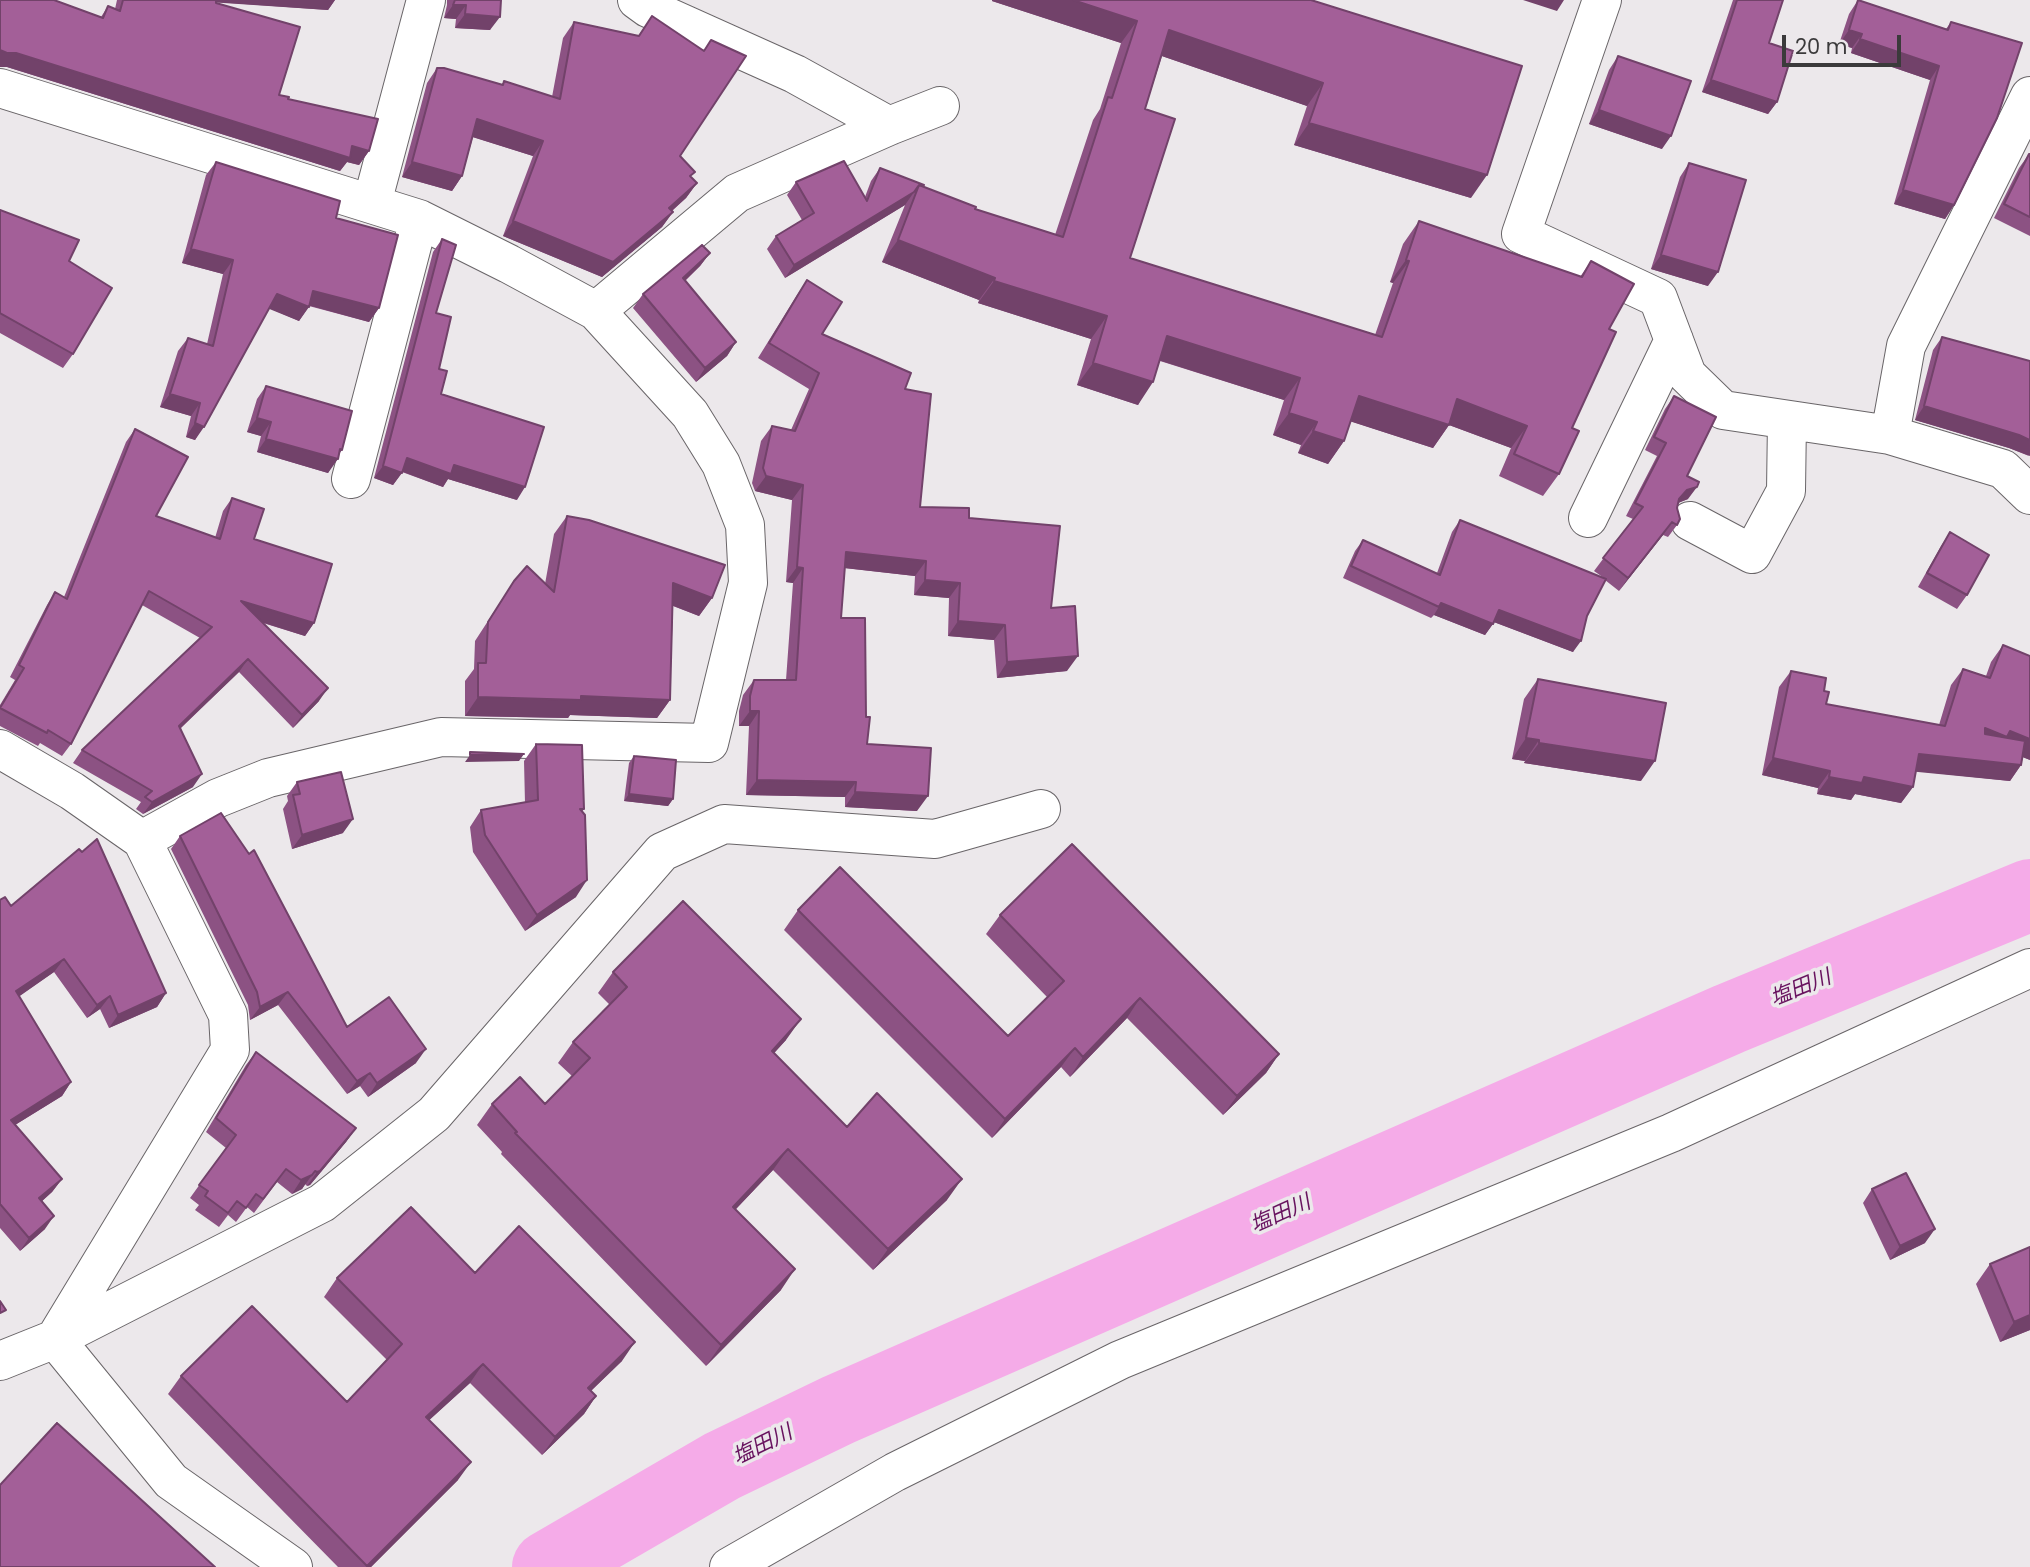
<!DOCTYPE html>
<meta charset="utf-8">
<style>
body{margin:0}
#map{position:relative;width:2030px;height:1567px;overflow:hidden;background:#ece8eb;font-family:Poppins,sans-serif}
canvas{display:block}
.scale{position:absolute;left:1782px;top:35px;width:119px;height:32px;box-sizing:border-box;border:4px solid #3b3a3b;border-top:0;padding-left:9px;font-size:21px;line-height:24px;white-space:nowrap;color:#3b3a3b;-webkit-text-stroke:5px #ece8eb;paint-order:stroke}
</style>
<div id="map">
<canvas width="2030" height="1567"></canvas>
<div class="scale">20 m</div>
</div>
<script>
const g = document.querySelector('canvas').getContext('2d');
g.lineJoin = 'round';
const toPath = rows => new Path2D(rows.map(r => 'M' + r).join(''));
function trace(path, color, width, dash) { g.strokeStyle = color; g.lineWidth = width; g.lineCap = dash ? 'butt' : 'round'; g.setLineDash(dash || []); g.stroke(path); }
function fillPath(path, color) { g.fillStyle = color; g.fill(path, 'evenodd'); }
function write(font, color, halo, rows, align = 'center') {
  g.font = font + ' Poppins,"Noto Sans JP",sans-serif'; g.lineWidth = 7; g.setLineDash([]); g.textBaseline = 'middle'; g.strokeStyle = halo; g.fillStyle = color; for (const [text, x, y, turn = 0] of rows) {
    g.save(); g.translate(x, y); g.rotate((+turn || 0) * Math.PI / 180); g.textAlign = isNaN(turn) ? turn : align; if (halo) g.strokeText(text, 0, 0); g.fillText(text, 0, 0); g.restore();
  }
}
trace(toPath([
 [548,1567,722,1466,838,1410,1729,1019,2030,895]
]), '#f5abe8', 72);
const minor = toPath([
 [637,0,648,8,795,74,889,126],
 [1602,0,1521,234,1658,298,1687,375,1723,410,1890,435],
 [0,88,419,219,509,264,596,311,690,414,721,464,745,525,748,583,709,743,441,737,268,778,218,798,142,840],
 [2030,96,1906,346,1890,435,2003,469,2030,495],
 [372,203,426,0],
 [596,311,737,193,889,126,940,106],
 [351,479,419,219],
 [1588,518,1674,340],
 [1690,521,1752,554,1786,491,1787,420],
 [0,749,72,791,142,840,228,1015,230,1050,55,1339],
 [55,1339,171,1481,293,1567],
 [0,1361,55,1339,322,1203,434,1114,662,852,724,824,935,839,1041,809],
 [729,1567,895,1472,1120,1360,1671,1133,2030,968]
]);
trace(minor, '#696568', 40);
trace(minor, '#fff', 38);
fillPath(toPath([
 [117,0,335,0,328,10,216,2,279,95,288,99,369,151,359,165,347,162,340,171,7,67,101,17,108,6,115,9],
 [447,0,501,0,490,30,455,28,456,19,444,18,447,5],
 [992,0,1311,0,1471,198,1294,145,1307,106,1162,56,1145,109,1130,258,1375,335,1393,283,1390,282,1403,244,1419,221,1580,277,1591,261,1609,329,1572,428,1559,474,1543,496,1499,476,1511,448,1449,425,1433,448,1350,421,1344,441,1328,464,1298,453,1301,445,1273,435,1284,400,1160,361,1138,405,1077,385,1091,339,978,303,979,300,882,262,905,205,785,278,767,249,776,236,802,220,787,195,796,182,865,197,871,181,880,168,975,209,1055,235,1093,120,1100,109,1121,43,992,1],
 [1733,0,1783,0,1769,43,1777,102,1768,114,1702,92],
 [1858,0,1946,29,1951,22,1954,205,1945,219,1894,204,1930,80,1851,53,1852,48,1839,44,1849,14],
 [652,16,680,156,691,177,697,183,686,198,672,211,673,212,662,227,602,277,503,236,533,156,473,137,462,176,452,191,402,177,427,83,437,68,502,85,504,81,552,97,563,38,574,22,638,36],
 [1618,56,1662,149,1589,124,1609,70],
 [2029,154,2030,154,2030,236,1994,218,2019,168],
 [216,162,336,218,379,308,369,322,309,306,299,321,269,308,195,440,186,437,191,416,160,407,178,351,188,338,207,344,223,274,182,263,206,175],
 [1689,163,1708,286,1651,269,1680,177],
 [0,210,69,261,73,354,63,368,0,333],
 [442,239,436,313,441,394,517,500,448,479,443,487,402,472,393,485,374,478,433,252],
 [710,253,700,266,685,281,736,342,727,356,696,382,633,308,643,294],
 [807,280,822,334,905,389,920,507,969,518,1051,608,1067,671,997,678,994,640,948,636,949,598,914,595,915,576,845,568,841,618,866,717,867,744,917,811,845,807,845,797,746,795,749,726,739,726,739,711,743,695,754,680,786,680,793,583,786,582,792,500,755,491,752,483,761,441,772,426,791,430,809,389,758,358,797,295],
 [1942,337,2029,456,2009,448,1915,420,1933,350],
 [266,386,339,454,328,473,257,452,261,436,247,432,257,399],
 [1674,396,1687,476,1688,499,1678,503,1677,508,1677,525,1668,537,1663,535,1619,591,1605,580,1587,616,1573,652,1494,622,1485,635,1434,615,1431,618,1343,578,1355,551,1363,540,1437,573,1452,532,1460,520,1604,578,1594,571,1633,519,1626,516,1657,456,1645,450,1665,409],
 [135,429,156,516,215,538,223,511,232,498,254,539,314,623,305,636,263,623,319,701,293,728,239,672,181,728,193,787,143,814,136,809,141,802,73,763,82,750,200,638,142,605,71,744,62,756,40,743,38,746,0,726,0,705,15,680,10,677,47,605,55,592,64,597,126,442],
 [567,516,712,598,699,616,673,606,670,700,657,718,570,715,568,718,465,716,465,681,474,669,475,641,514,581,545,584,554,534],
 [1950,532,1967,595,1957,609,1918,587,1941,546],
 [2003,645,2030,760,2023,757,2021,765,2010,781,1916,771,1913,787,1901,803,1855,794,1851,800,1817,794,1818,788,1762,775,1779,687,1791,671,1824,691,1826,704,1939,725,1951,685,1963,669,1986,676,1991,662],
 [1538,679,1641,781,1524,763,1525,761,1512,759,1524,699],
 [536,744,584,809,582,812,576,897,525,931,473,852,470,827,481,810,525,803,524,761],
 [634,756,673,799,668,806,624,801,629,763],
 [297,782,343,833,292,849,283,809,288,801,287,796],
 [180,836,347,1027,416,1063,368,1097,360,1086,347,1094,278,1005,250,1020,248,1005,171,849],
 [0,900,166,993,157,1007,109,1028,100,1009,87,1018,54,972,19,996,71,1082,62,1096,15,1125,62,1179,52,1192,42,1201,45,1229,20,1251,0,1228],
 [798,910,1008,1036,1047,997,986,934,1000,915,1279,1054,1266,1073,1223,1115,1127,1018,1070,1077,1061,1067,992,1138,784,930],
 [613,972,786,1040,774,1053,847,1127,947,1200,873,1270,773,1170,735,1210,781,1290,706,1366,501,1154,502,1152,477,1125,492,1104,545,1104,572,1076,558,1063,573,1042,610,1005,598,993],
 [256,1052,356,1128,346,1142,310,1185,307,1186,305,1184,302,1189,292,1194,277,1182,254,1213,247,1207,236,1222,228,1215,219,1227,195,1210,199,1205,190,1198,226,1148,206,1132,246,1065],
 [1872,1189,1925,1243,1890,1260,1863,1203],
 [2030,1247,2030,1330,2000,1342,1976,1284,1990,1264],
 [475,1273,622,1361,591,1391,596,1396,584,1414,542,1455,470,1383,429,1420,458,1480,371,1567,338,1567,168,1394,181,1376,347,1402,387,1360,324,1297,337,1278]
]), '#8c5283');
fillPath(toPath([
 [210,0,335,0,328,10,209,2],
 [992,0,1073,0,1137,21,1121,43,992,1],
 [1523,0,1564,0,1557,11],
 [453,5,466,5,456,19,444,18],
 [465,14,500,17,490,30,455,28],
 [1169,30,1323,83,1307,106,1153,53],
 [1849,30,1862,34,1852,48,1839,44],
 [1860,39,1939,66,1930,80,1851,53],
 [0,50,16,53,369,151,359,165,347,162,340,171,7,67,0,67],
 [1711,80,1777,102,1768,114,1702,92],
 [1599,110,1671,136,1662,149,1589,124],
 [477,119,543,141,533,156,466,135],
 [1309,123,1487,175,1471,198,1294,145],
 [412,162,462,176,452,191,402,177],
 [697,183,686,198,658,223,669,208],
 [1903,190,1954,205,1945,219,1894,204],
 [914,192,905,205,785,278,794,265],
 [673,212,662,227,602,277,503,236,513,221],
 [898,240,995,278,979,300,882,262],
 [191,249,233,260,223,274,182,263],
 [710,253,700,266,673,292,683,278],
 [1661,255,1718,272,1708,286,1651,269],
 [1406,260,1409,261,1393,283,1390,282],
 [994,281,1107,316,1091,339,978,303],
 [313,291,379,308,369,322,304,304],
 [277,294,309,307,299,321,267,308],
 [1167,336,1300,378,1284,400,1152,358],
 [736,342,727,356,696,382,705,368],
 [1093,363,1153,382,1138,405,1077,385],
 [170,394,200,403,191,416,160,407],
 [1359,396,1449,425,1433,448,1343,419],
 [1457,399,1527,426,1511,448,1441,422],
 [1924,406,2019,435,2030,440,2030,456,2009,448,1915,420],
 [1289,413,1317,422,1301,445,1273,435],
 [257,418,271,422,261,436,247,432],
 [195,423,204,427,195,440,186,437],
 [1313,431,1344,441,1328,464,1298,453],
 [266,439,340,449,342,450,336,458,338,459,328,473,257,452],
 [407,458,454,465,525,487,517,500,448,479,443,487,398,470],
 [383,466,402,473,393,485,374,478],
 [766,476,803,485,792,500,755,491],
 [1697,487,1688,499,1678,503,1679,499,1687,490],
 [1672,522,1663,535,1619,591,1628,578],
 [846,552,926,561,915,576,835,567],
 [797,567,803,568,793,583,786,582],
 [925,580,960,583,949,598,914,595],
 [673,583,712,598,699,616,661,601],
 [241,601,314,623,305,636,233,613],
 [1441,603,1493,624,1485,635,1434,615],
 [1499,610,1581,641,1573,652,1491,621],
 [958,621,1005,625,994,640,948,636],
 [1078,656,1067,671,997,678,1007,662],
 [248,659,239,672,170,738,179,726],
 [328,688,319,701,293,728,302,715],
 [581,696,670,700,657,718,570,715,568,718,465,716,478,697],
 [750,711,759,711,749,726,739,726],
 [1985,728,2010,731,2030,739,2030,760,1999,748,1974,744],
 [1526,738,1539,740,1525,761,1512,759],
 [1539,743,1655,761,1641,781,1524,763],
 [524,754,519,761,465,762,470,755],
 [1919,754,2021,765,2010,781,1908,771],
 [1773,758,1830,771,1818,788,1762,775],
 [202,774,193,787,143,814,152,802],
 [1829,777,1864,777,1913,787,1901,803,1855,794,1851,800,1817,794],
 [757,780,856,782,845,797,746,795],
 [855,792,928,796,917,811,845,807],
 [629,794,673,799,668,806,624,801],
 [353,819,343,833,292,849,302,835],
 [587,880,576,897,525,931,537,915],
 [64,959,54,972,7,1005,16,991],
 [288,992,278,1005,250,1020,260,1007],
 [166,993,157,1007,109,1028,118,1015],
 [110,996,100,1009,87,1018,97,1005],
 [1140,998,1127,1018,1070,1077,1083,1057],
 [801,1019,786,1040,757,1072,772,1051],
 [1075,1048,1061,1067,992,1138,1005,1119],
 [426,1049,416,1063,368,1097,377,1083],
 [1279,1054,1266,1073,1223,1115,1237,1096],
 [370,1073,360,1086,347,1094,357,1081],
 [71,1082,62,1096,2,1133,11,1120],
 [356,1128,346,1142,310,1185,307,1186,317,1172],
 [788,1149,773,1170,718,1228,733,1207],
 [312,1175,302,1189,292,1194,301,1180],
 [62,1179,52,1192,30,1212,39,1198],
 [962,1179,947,1200,873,1270,888,1249],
 [54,1216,45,1229,20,1251,29,1238],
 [1935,1229,1925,1243,1890,1260,1900,1246],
 [795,1269,781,1290,706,1366,721,1345],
 [2030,1315,2030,1330,2000,1342,2014,1322],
 [635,1342,622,1361,575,1406,588,1388],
 [483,1364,470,1383,413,1435,426,1417],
 [596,1396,584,1414,542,1455,555,1437],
 [471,1462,458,1480,371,1567,366,1567]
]), '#72426a');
const building = toPath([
 [0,0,54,0,103,18,108,6,120,11,123,0,216,0,216,3,300,27,279,95,289,97,288,99,378,119,369,151,352,146,350,158,16,53,7,53,0,50,0,0],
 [455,0,501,0,500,17,465,14,466,5,453,5,455,0],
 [1073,0,1311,0,1522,66,1487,175,1309,123,1323,83,1169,30,1145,109,1175,119,1130,258,1382,337,1409,261,1406,260,1419,221,1582,277,1591,261,1634,284,1609,329,1616,332,1572,428,1579,431,1559,474,1514,454,1527,426,1457,399,1449,425,1359,396,1344,441,1313,431,1317,422,1289,413,1300,378,1167,336,1153,382,1093,363,1107,316,994,281,995,278,898,240,919,185,976,207,975,209,1063,237,1108,97,1112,98,1137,21,1073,0],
 [1737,0,1783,0,1769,43,1793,51,1777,102,1711,80,1737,0],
 [1858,0,1948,30,1951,22,2022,43,1997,118,1954,205,1903,190,1939,66,1860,39,1862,34,1849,30,1858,0],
 [652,16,704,51,711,40,746,56,680,156,695,172,690,176,697,183,669,208,673,212,613,262,513,221,543,141,477,119,462,176,412,162,437,68,444,68,503,85,504,81,560,99,574,22,639,36,652,16],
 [1618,56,1691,81,1671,136,1599,110,1618,56],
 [2029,154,2030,154,2030,217,2004,204,2029,154],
 [844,161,867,201,880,168,924,185,923,186,919,185,914,192,794,265,776,236,814,213,796,182,844,161],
 [216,162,340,201,336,218,398,235,379,308,313,291,309,307,277,294,204,427,195,423,200,403,170,394,188,338,213,346,233,260,191,249,216,162],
 [1689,163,1746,180,1718,272,1661,255,1689,163],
 [0,210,79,240,69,261,112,288,73,354,0,313,0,210],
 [442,239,456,245,436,313,451,317,439,369,447,371,441,394,544,427,525,487,454,465,451,474,407,458,402,473,383,466,442,239],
 [702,245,710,253,683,278,736,342,705,368,643,294,702,245],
 [807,280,842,302,822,334,911,373,905,389,931,394,920,507,969,508,969,518,1060,526,1051,608,1075,606,1078,656,1007,662,1005,625,958,621,960,583,925,580,926,561,846,552,841,618,865,618,866,717,870,717,867,744,931,748,928,796,855,792,856,782,757,780,759,711,750,711,750,696,754,680,796,680,803,568,797,567,803,485,766,476,763,468,772,426,795,431,819,373,769,343,807,280],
 [1942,337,2030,361,2030,440,2019,435,1924,406,1942,337],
 [266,386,352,411,342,450,340,449,338,459,266,439,271,422,257,418,266,386],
 [1674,396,1716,417,1687,476,1699,482,1697,487,1687,490,1679,499,1677,508,1680,519,1677,525,1672,522,1628,578,1603,558,1643,507,1635,503,1666,443,1654,437,1674,396],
 [135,429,188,457,156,516,220,539,232,498,264,509,254,539,332,564,314,623,241,601,328,688,302,715,248,659,179,726,202,774,152,802,145,797,152,791,82,750,212,627,149,591,71,744,48,730,47,733,0,708,24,668,19,665,55,592,67,599,135,429],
 [567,516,589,520,725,565,712,598,673,583,670,700,581,696,581,700,478,697,478,663,486,663,488,622,514,581,527,566,554,592,567,516],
 [1460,520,1606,579,1587,616,1581,641,1499,610,1493,624,1441,603,1439,607,1351,566,1363,540,1440,575,1460,520],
 [1950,532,1989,555,1967,595,1927,573,1950,532],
 [2003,645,2030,656,2030,739,2010,731,2007,737,1985,728,1985,734,2025,741,2021,765,1919,754,1913,787,1864,777,1862,783,1829,777,1830,771,1773,758,1791,671,1826,678,1824,691,1829,692,1826,704,1945,726,1963,669,1990,678,2003,645],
 [1538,679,1666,703,1655,761,1539,743,1539,740,1526,738,1538,679],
 [536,744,582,745,584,809,580,809,585,815,587,880,537,915,485,835,481,810,538,800,536,744],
 [470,752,524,754,470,755,470,752],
 [634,756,676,760,673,799,629,794,634,756],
 [341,772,353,819,302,835,293,795,300,794,297,782,341,772],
 [221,813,249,854,254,850,347,1027,389,997,426,1049,377,1083,370,1073,357,1081,288,992,260,1007,257,992,180,836,221,813],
 [97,839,166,993,118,1015,110,996,97,1005,64,959,16,991,71,1082,11,1120,62,1179,39,1198,54,1216,29,1238,0,1204,0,900,5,897,11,906,79,849,82,852,97,839],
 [1072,844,1279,1054,1237,1096,1140,998,1083,1057,1075,1048,1005,1119,798,910,840,867,1008,1036,1064,981,1000,915,1072,844],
 [683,901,801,1019,772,1051,847,1127,877,1093,962,1179,888,1249,788,1149,733,1207,795,1269,721,1345,515,1133,517,1132,492,1104,520,1077,545,1104,590,1058,573,1042,627,987,613,972,683,901],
 [256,1052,356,1128,320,1171,317,1172,315,1171,312,1175,301,1180,286,1169,263,1199,256,1194,246,1208,237,1201,228,1213,205,1196,208,1191,199,1185,236,1135,216,1118,256,1052],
 [1906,1173,1935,1229,1900,1246,1872,1189,1906,1173],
 [411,1207,475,1273,519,1226,635,1342,588,1388,596,1396,555,1437,483,1364,426,1417,471,1462,367,1566,181,1376,252,1306,347,1402,402,1344,337,1278,411,1207],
 [2030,1247,2030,1315,2014,1322,1990,1264,2030,1247],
 [0,1301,6,1310,0,1313,0,1301],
 [57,1423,215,1567,0,1567,0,1485,57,1423]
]);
fillPath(building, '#a35f98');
trace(building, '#72426a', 2);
write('italic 21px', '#68135f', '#ece8eb', [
 ["塩田川",1801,989,-22],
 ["塩田川",1281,1215,-24],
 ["塩田川",763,1446,-26]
]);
</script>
